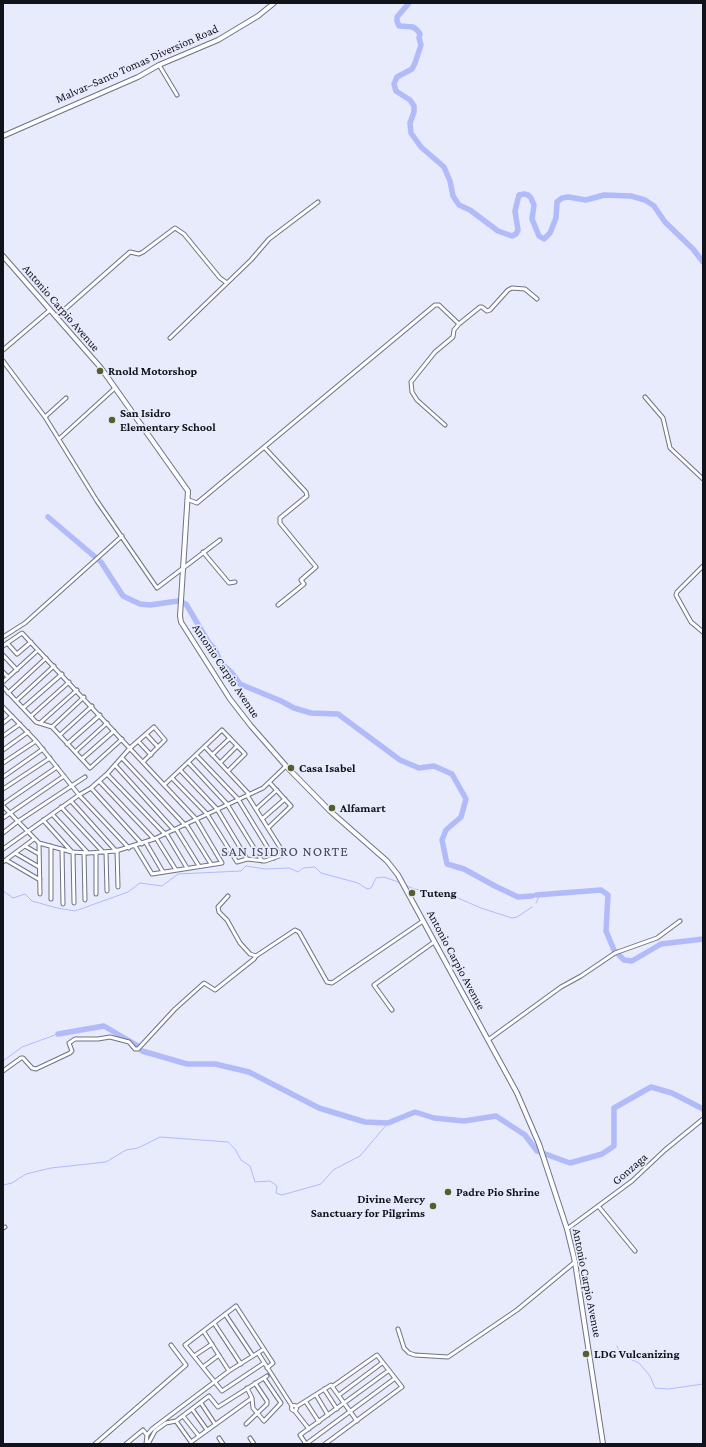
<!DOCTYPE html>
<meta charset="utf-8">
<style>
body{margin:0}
#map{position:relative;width:706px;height:1447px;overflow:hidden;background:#e7ebfc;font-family:"Crimson Pro",serif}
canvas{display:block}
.frame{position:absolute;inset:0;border:4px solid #12131a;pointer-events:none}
</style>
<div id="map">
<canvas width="706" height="1447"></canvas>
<div class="frame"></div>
</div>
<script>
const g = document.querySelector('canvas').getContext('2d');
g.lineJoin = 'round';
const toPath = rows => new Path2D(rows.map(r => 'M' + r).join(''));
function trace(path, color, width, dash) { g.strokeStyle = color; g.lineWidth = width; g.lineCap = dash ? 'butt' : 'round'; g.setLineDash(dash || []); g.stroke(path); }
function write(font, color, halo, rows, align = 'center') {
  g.font = font + ' "Crimson Pro",serif'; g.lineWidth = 3.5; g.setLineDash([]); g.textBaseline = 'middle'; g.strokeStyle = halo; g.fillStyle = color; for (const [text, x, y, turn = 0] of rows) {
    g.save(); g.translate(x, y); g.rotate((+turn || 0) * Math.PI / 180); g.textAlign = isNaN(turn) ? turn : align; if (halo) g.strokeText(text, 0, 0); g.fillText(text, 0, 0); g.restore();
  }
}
trace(toPath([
 [405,885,414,889,434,892,444,892,481,908,512,918,517,917,532,907],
 [3,891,13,898,25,894,32,901,57,908,75,911,128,892,140,883,162,886,178,874,241,871,246,866,265,869,289,868,298,872,303,868,315,867,321,873,358,883,367,889,371,888,376,878,384,877,401,883],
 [536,903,540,894],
 [3,1061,22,1047,58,1034],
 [3,1185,12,1183,26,1174,51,1168,106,1162,126,1150,138,1148,160,1137,228,1142,235,1149,241,1160,250,1166,255,1182,270,1181,277,1186,276,1193,282,1195,321,1184,333,1170,360,1156,388,1123],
 [617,1346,618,1349,628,1358,639,1363,650,1376,655,1388,668,1389,703,1384]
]), '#b1bbf9', 1);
trace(toPath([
 [409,3,397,17,397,21,399,26,413,27,417,30,420,34,419,38,421,45,415,63,412,69,397,77,394,84,396,91,410,100,414,106,414,112,410,123,411,133,421,147,444,167,450,181,453,196,459,205,470,210,498,231,512,236,516,234,518,230,515,211,519,195,524,194,528,195,531,198,534,205,532,219,539,236,544,239,550,233,556,218,557,202,562,198,568,197,586,200,604,195,631,196,645,200,654,206,665,222,693,249,703,262],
 [48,517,101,562,123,596,140,604,150,605,178,601,186,604,209,643,215,649,221,663,231,672,240,684,281,701,294,708,311,713,338,714,400,760,419,768,434,766,452,774,466,799,461,817,446,830,442,840,447,864,464,869,495,886,518,897,532,896],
 [536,895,601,890,608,895,606,931,614,950,624,960,632,961,661,944,703,939],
 [58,1034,104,1026,138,1046],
 [142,1051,187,1064,215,1064,249,1072,319,1108,365,1122,388,1123,415,1112,434,1118,464,1121,496,1116,525,1135,537,1151,570,1163,602,1154,614,1146,614,1108,651,1087,672,1093,703,1109]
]), '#b1bbf9', 5.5);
const street = toPath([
 [159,65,177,95],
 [56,317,130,252,139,254,143,252,175,228,184,234,220,278,227,283],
 [170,338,251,260,269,239,318,202],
 [3,350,50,310],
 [3,361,45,417,97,501,157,588,220,540],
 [645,397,663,418,670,448,703,479],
 [45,417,66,398],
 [445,425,417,400,412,392,411,382,435,352,453,337,454,330,459,324],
 [59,439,115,388],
 [264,447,306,492,307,496,280,518,280,523,316,567,301,580,304,584,278,605],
 [189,500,197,503,435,305,439,305,459,324,480,307,482,307,487,311,490,310,508,290,512,288,525,289,537,299],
 [203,552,229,583,235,582],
 [703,566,677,592,676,595,691,622,703,632],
 [3,637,25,623,122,536],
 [7,643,17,654,31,642],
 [3,646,22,633,164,785],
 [3,655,17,670],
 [3,672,8,677],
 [3,682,38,650],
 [3,687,36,722,52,727,90,768,122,739],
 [8,693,46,658],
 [16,701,54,666],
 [3,707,36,741,79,795,91,788,142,844],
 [23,708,62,674],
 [31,716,69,682],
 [3,723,12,716],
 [40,723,77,690],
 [52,727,84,697],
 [146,734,158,747],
 [60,735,92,706],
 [3,736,20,724],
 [138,741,151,755],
 [67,744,100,715],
 [205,747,249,794],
 [3,750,28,732],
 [75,752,107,723],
 [196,755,238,799,274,858],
 [212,755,230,738],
 [122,758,185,825],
 [82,759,114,731],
 [188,762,227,804,262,861],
 [3,763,36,741],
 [220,763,237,746],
 [115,765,174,830],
 [180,770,217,809,247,859],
 [107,774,130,748,154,727,165,740,143,762],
 [3,777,43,749],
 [172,778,207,814,237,862,247,859,265,861,282,855,283,852,247,795],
 [99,781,154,839],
 [91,788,107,774,165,834],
 [3,789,50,758],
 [71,801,116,851],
 [3,804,57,767],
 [3,806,39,843,72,852,88,853,116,851,154,839,263,788,286,766],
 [61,807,103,852],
 [256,809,277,790],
 [52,814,88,853],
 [3,818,64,776],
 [262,819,285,799],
 [43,820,72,852],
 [186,824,211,864],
 [268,828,291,806,270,783],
 [176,829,199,866],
 [3,833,17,822,85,777],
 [166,833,187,868],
 [156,838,176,870],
 [39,843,40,894],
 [146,843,163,872],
 [25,846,39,854],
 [51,846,51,899],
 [135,846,152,874,222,863,196,819,164,785,222,730,245,754,228,771],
 [3,849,79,795,129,848],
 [62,849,63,904],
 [117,850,118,887],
 [73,852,74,903],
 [106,852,107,891],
 [15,853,39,867],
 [84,853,85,900],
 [96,853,96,894],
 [6,860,40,880],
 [3,862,34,839],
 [228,896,218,907,219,912,227,920,240,943,250,954,256,956],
 [392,1010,374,985,434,942],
 [488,1040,561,987,581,976,615,953,657,938,680,921],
 [3,1071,21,1058,23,1058,32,1068,36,1069,70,1053,72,1051,69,1043,75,1039,98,1039,110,1037,129,1042,135,1049,138,1049,175,1009,204,983,215,990,254,959,256,956,295,930,299,932,327,982,332,983,423,921],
 [599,1207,635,1251],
 [3,1228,5,1227],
 [567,1229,632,1181,665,1150,703,1119],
 [225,1314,253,1356],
 [214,1323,241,1364],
 [398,1329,404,1348,409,1353,415,1355,448,1357,517,1310,575,1262],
 [204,1332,229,1371],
 [258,1353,292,1406],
 [194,1356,212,1344],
 [264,1363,222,1391,185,1345,236,1306,273,1363,267,1368],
 [203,1367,219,1355],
 [247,1388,252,1398,253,1408,264,1421,281,1403,264,1378],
 [324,1389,337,1409],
 [316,1395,328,1415],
 [339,1395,382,1363],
 [306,1402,319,1422],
 [201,1403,215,1424],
 '291.5 1408a2.5 2.5 0 1 1 5 0a2.5 2.5 0 1 1-5 0Z',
 [296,1407,331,1385,357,1421],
 [192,1409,207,1430],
 [294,1410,309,1429],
 [183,1416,199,1436],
 [176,1421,191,1442,252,1398],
 [246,1424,267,1404,267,1401,255,1383],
 [219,1438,223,1444],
 [250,1438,254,1444],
 [95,1444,186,1365,171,1345],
 [126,1444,143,1430,147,1435],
 [146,1444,147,1435,152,1429,229,1371,264,1349],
 [148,1444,155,1431,166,1423,176,1421,209,1396,218,1407,267,1376],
 [306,1444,300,1435,388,1371],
 [306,1444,394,1379],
 [325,1444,402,1387,377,1355,333,1386]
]);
const secondary = toPath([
 [3,136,138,77,159,65,218,40,258,16,274,3],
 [3,256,101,368,188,491,180,616,181,622,230,699,251,726,286,766,330,811,387,861,398,875,517,1093,539,1144,567,1229,575,1262,603,1444]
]);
trace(street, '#6e7284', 5);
trace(secondary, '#6e7284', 6);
trace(street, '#fff', 3);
trace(secondary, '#fff', 4);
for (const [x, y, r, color] of [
 [100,371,4,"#575e2c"],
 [112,420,4,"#575e2c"],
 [291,768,4,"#575e2c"],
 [332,808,4,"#575e2c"],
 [412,893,4,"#575e2c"],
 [448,1192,4,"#575e2c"],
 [433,1206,4,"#575e2c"],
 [586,1354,4,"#575e2c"]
]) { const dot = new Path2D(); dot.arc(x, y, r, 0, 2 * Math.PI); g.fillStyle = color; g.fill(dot); trace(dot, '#e7ebfc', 1.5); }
write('12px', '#12131a', '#e7ebfc', [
 ["Malvar–Santo Tomas Diversion Road",137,64,-24],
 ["Antonio Carpio Avenue",61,308,49],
 ["Antonio Carpio Avenue",226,671,56],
 ["Antonio Carpio Avenue",456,960,62],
 ["Gonzaga",630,1169,-41],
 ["Antonio Carpio Avenue",587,1283,79]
]);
write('bold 12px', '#12131a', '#e7ebfc', [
 ["Rnold Motorshop",108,371],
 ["San Isidro",120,413],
 ["Elementary School",120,427],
 ["Casa Isabel",299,768],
 ["Alfamart",340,808],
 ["Tuteng",420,893],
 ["Padre Pio Shrine",456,1192],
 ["Divine Mercy",425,1199,"right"],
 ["Sanctuary for Pilgrims",425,1213,"right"],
 ["LDG Vulcanizing",594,1354]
], 'left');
g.letterSpacing = '1px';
write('14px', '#46495a', '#e7ebfc', [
 ["SAN ISIDRO NORTE",285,852]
]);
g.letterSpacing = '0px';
</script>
